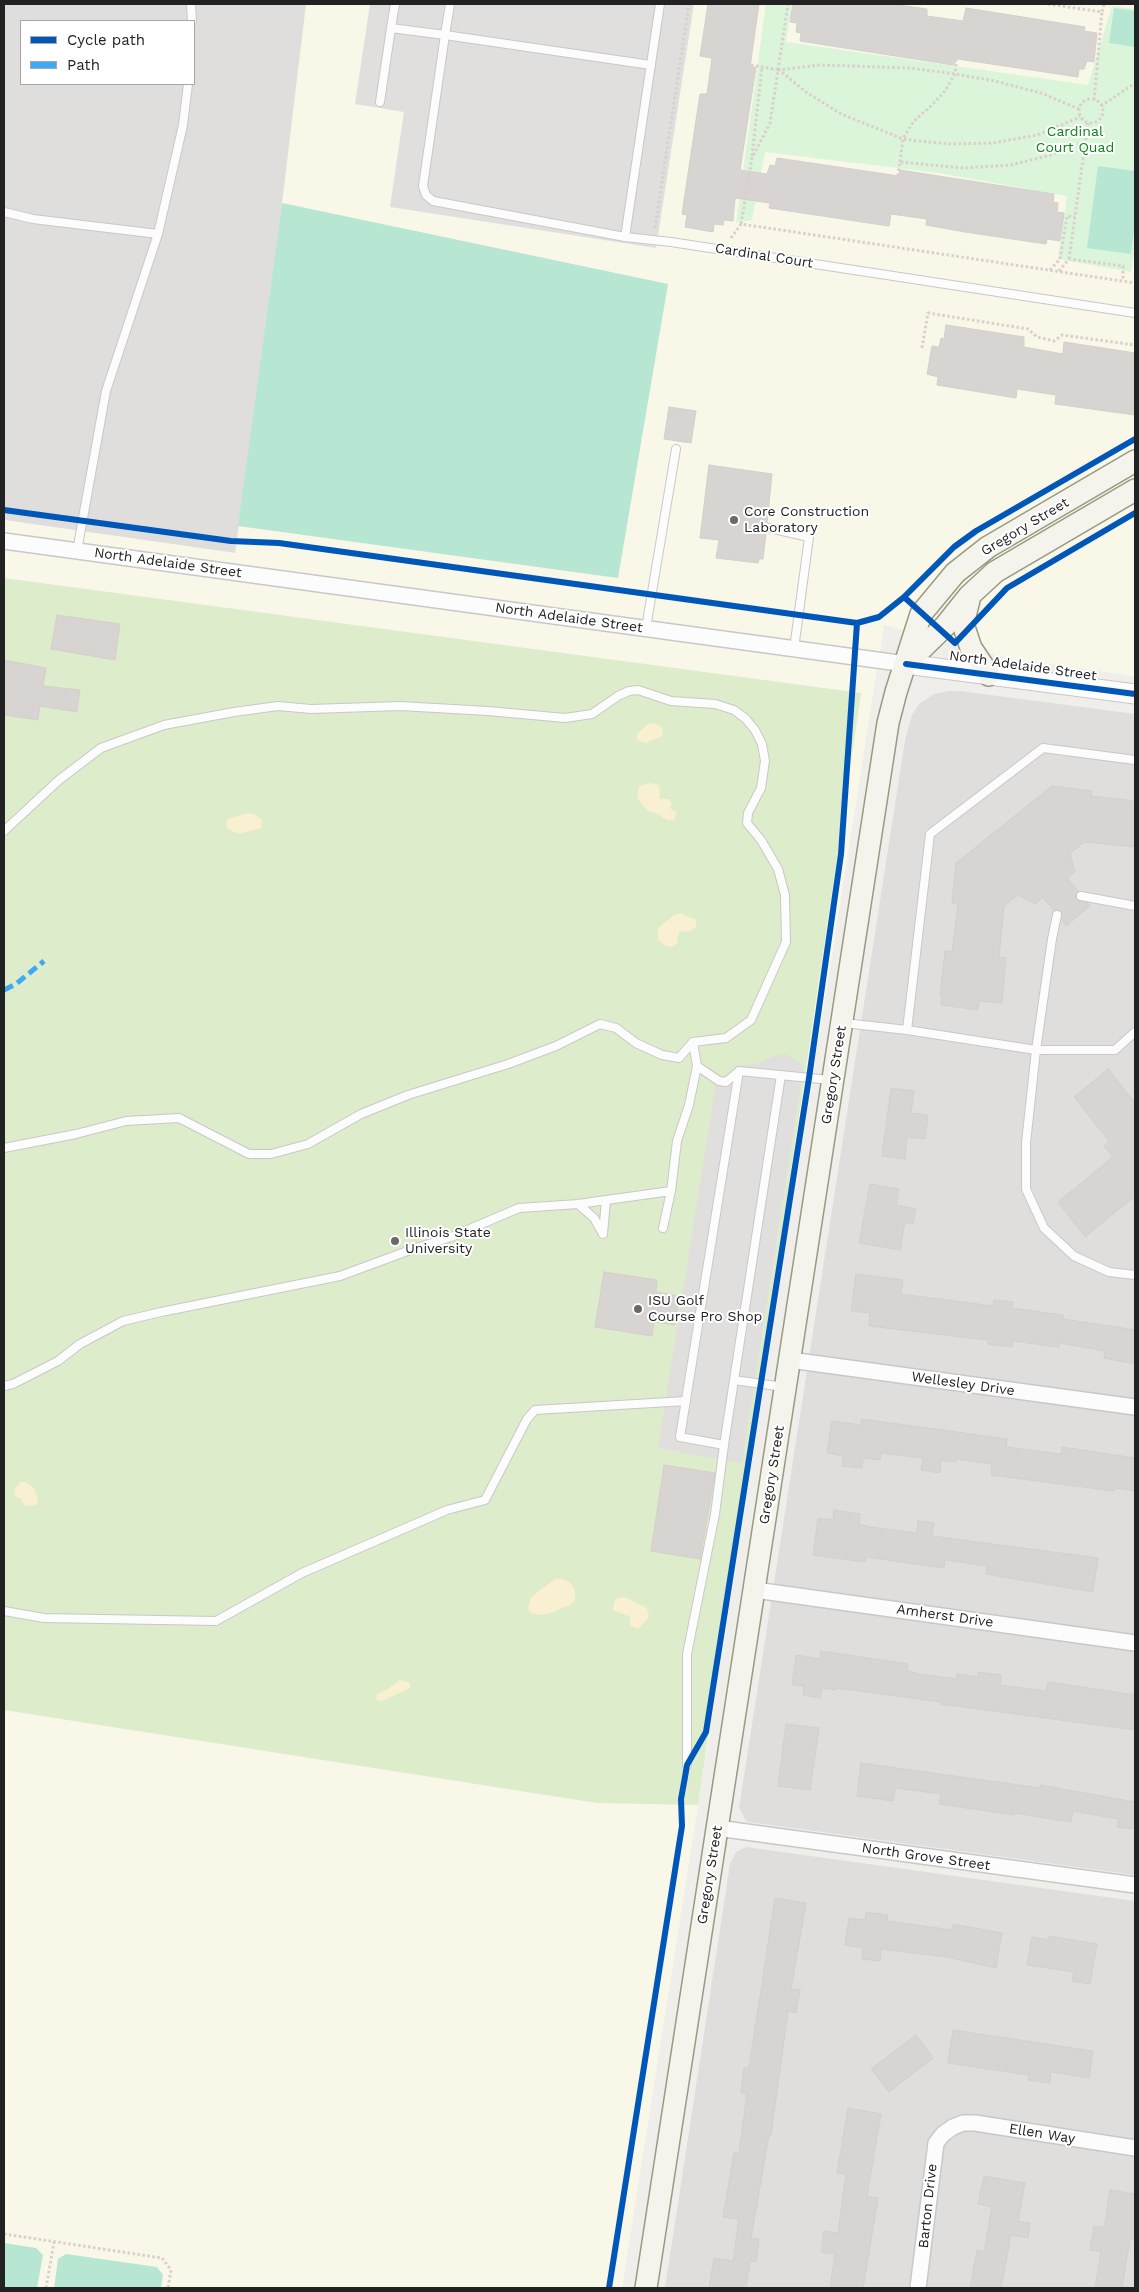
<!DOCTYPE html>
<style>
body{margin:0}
#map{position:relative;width:1139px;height:2292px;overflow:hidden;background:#f0eeeb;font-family:"Work Sans",sans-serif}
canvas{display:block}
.frame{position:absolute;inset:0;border:5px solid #222;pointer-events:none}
.legend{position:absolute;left:20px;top:20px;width:175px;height:65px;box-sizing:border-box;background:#fff;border:1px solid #a7a7a7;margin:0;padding:6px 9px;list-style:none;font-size:15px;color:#222}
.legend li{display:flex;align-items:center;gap:10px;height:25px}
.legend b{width:25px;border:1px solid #a7a7a7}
</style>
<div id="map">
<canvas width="1139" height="2292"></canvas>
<div class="frame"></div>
<ul class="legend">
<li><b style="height:6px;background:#0057b8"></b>Cycle path</li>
<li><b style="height:6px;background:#3fa9f5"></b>Path</li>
</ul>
</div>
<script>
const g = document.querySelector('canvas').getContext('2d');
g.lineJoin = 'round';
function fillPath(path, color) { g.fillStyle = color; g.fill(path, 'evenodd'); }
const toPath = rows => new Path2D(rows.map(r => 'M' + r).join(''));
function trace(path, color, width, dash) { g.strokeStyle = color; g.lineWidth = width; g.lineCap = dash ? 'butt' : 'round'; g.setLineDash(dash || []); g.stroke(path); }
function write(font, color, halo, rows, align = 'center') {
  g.font = font + ' "Work Sans",sans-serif'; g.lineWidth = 4; g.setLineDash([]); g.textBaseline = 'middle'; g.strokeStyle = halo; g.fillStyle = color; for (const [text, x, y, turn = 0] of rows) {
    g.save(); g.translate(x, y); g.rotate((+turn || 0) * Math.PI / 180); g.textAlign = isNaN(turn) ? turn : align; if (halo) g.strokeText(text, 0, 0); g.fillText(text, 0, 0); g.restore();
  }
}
fillPath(toPath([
 [4,4,1135,4,235,553,4,520],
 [21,21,194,21,194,84,21,84],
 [948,691,960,691,1135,714,1135,1875,749,1822,746,1821,739,1808,905,740,912,715,919,704,934,694],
 [746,1847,1135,1901,1135,2288,665,2288,730,1864,736,1852]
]), '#dfdedc');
fillPath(toPath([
 [306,4,1135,4,1135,676,1012,659,884,625,622,2288,4,2288,4,520,235,553,282,203]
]), '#f8f7e8');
fillPath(toPath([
 [4,578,861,693,698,1805,597,1803,4,1710]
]), '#ddeccb');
fillPath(toPath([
 [649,723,660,725,663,731,662,736,646,743,637,740,637,734],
 [650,783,659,785,660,799,669,799,672,805,670,808,677,813,674,820,667,820,656,813,648,811,637,798,639,786],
 [248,813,254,814,262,820,261,828,239,834,229,830,226,825,227,819],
 [680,913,696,920,696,927,691,931,679,932,677,944,672,947,666,946,658,940,658,928,674,915],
 [20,1482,26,1482,34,1488,38,1498,37,1505,25,1506,21,1499,16,1497,14,1490],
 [560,1578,571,1583,575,1591,575,1600,570,1605,551,1613,541,1615,530,1613,528,1608,531,1597,555,1579],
 [625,1597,647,1608,649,1617,638,1629,630,1625,630,1617,613,1610,614,1602,617,1598],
 [400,1680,410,1683,410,1688,382,1701,376,1700,377,1694,388,1689]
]), '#f8f0d0');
fillPath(toPath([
 [766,4,792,4,786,42,1088,85,1112,6,1135,9,1135,247,1131,272,1058,259,1067,196,939,173,765,152,752,220,736,223]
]), '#daf5da');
fillPath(toPath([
 [1114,8,1135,11,1135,47,1109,43],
 [1098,166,1135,171,1135,223,1131,254,1087,248],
 [282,203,668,284,618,578,238,526],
 [4,2243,36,2248,43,2255,37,2288,4,2288],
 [66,2254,157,2267,163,2275,161,2288,54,2288,58,2259]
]), '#b7e6d2');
fillPath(toPath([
 [370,4,694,4,656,248,390,207,404,112,355,104],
 [785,1054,804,1065,742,1463,658,1448,717,1076,724,1077,739,1066,760,1063,776,1055]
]), '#e0dfde');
const building = toPath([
 [708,4,759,4,750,67,756,67,740,170,767,174,770,165,775,166,777,158,899,176,900,170,1054,194,1053,202,1058,203,1057,212,1064,213,1060,241,1047,239,1046,244,965,232,926,225,927,219,891,214,889,226,769,208,770,203,735,198,733,221,724,220,723,225,714,224,713,232,685,227,687,215,682,214,695,127,700,94,707,94,712,58,700,56,708,4],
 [793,4,891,4,927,9,927,16,963,21,966,8,1085,27,1084,31,1097,33,1094,62,1087,61,1084,69,1079,69,1078,77,958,59,953,65,800,41,801,33,796,32,797,23,790,22,793,4],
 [946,325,1024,337,1024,347,1063,354,1064,342,1135,353,1135,415,1055,404,1056,395,1017,389,1016,398,937,385,938,377,927,374,932,346,939,347,941,338,944,339,946,325],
 [669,407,696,411,691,443,664,439,669,407],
 [709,465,772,474,767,523,763,527,766,533,763,559,759,559,758,563,716,558,719,540,700,538,709,465],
 [57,615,120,624,115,660,51,649,57,615],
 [4,660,46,668,43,686,80,690,77,712,40,706,38,720,4,715,4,660],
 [1052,786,1092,791,1091,796,1135,801,1135,847,1085,842,1070,853,1075,872,1067,878,1078,891,1075,895,1077,900,1087,903,1090,906,1066,926,1062,920,1061,911,1054,911,1043,897,1036,904,1018,895,1004,906,999,957,1006,958,1002,1003,979,1001,978,1010,941,1005,942,997,940,996,945,951,952,952,958,904,952,903,956,863,1052,786],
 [1108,1069,1135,1103,1135,1196,1085,1237,1058,1202,1113,1157,1104,1146,1109,1141,1074,1097,1108,1069],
 [891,1088,914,1091,911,1113,928,1115,925,1139,907,1137,905,1159,882,1156,891,1088],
 [870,1184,899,1189,896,1205,916,1209,913,1224,905,1222,900,1250,859,1243,870,1184],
 [604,1272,657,1280,656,1292,679,1296,675,1325,654,1322,652,1336,595,1327,604,1272],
 [856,1274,903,1280,901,1294,993,1306,994,1300,1013,1302,1012,1308,1063,1315,1063,1319,1135,1330,1135,1364,1104,1358,1105,1351,1059,1343,1059,1347,1013,1341,1012,1347,988,1344,988,1340,869,1326,870,1313,851,1311,856,1274],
 [862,1419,1007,1439,1006,1447,1061,1454,1062,1447,1135,1458,1135,1491,1115,1488,1114,1491,991,1475,992,1464,956,1459,956,1462,941,1460,940,1473,921,1470,923,1458,881,1453,880,1460,863,1458,862,1468,842,1466,843,1456,827,1453,832,1421,861,1425,862,1419],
 [664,1465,715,1473,700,1559,651,1551,664,1465],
 [834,1510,860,1514,859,1524,870,1527,917,1533,918,1521,934,1523,932,1536,1098,1558,1093,1592,986,1574,987,1566,945,1560,944,1568,866,1557,865,1562,813,1555,818,1518,833,1520,834,1510],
 [821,1651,908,1664,907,1671,919,1674,956,1679,957,1674,978,1677,978,1672,1001,1675,1000,1685,1046,1691,1048,1682,1135,1695,1135,1730,941,1704,941,1702,837,1688,836,1690,822,1688,820,1698,803,1695,804,1686,792,1685,796,1655,820,1659,821,1651],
 [786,1724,819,1728,810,1790,778,1786,786,1724],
 [861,1763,1040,1788,1040,1785,1135,1802,1135,1829,1117,1827,1118,1819,1073,1811,1071,1822,1015,1813,1014,1815,939,1804,941,1794,895,1788,893,1801,857,1796,861,1763],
 [775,1898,806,1903,791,1989,800,1990,796,2013,788,2011,771,2135,769,2135,751,2238,759,2239,756,2262,750,2261,746,2288,709,2288,714,2258,733,2261,739,2219,723,2217,734,2153,739,2153,747,2094,741,2093,744,2068,749,2068,775,1898],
 [866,1912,888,1915,887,1921,952,1930,953,1924,1002,1933,996,1968,947,1957,881,1949,880,1961,862,1959,863,1948,845,1945,849,1918,865,1920,866,1912],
 [1049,1936,1097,1944,1090,1984,1072,1981,1074,1972,1027,1965,1032,1937,1049,1940,1049,1936],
 [953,2030,1093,2051,1089,2078,1051,2072,1050,2083,1028,2080,1029,2075,948,2063,953,2030],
 [916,2035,933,2058,889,2092,871,2069,916,2035],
 [848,2108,881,2114,867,2196,878,2198,863,2288,830,2288,835,2254,821,2252,824,2231,838,2233,846,2174,837,2173,848,2108],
 [984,2176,1025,2183,1018,2221,1030,2223,1028,2238,1011,2235,1001,2288,970,2288,977,2250,984,2252,992,2207,978,2204,984,2176],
 [1110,2190,1135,2194,1135,2240,1130,2239,1122,2288,1095,2288,1101,2252,1090,2250,1094,2226,1104,2228,1110,2190]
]);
fillPath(building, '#d7d4d2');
trace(building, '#d3d0cc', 1);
const service = toPath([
 [191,4,192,21],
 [395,4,391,28,445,35,423,186,426,195,433,201,625,237],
 [450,4,445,35,651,65],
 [660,4,625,237,671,242,1135,313],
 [380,102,391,28],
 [4,212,33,219,158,234],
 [769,528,809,537,794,649],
 [77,551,106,391,158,234,183,125,188,84],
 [646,628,676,449],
 [4,831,59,780,101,748,164,725,234,712,278,706,311,709,400,706,488,711,565,718,592,714,618,696,629,691,638,690,671,701,715,704,734,710,746,719,755,730,762,744,765,761,761,788,748,813,747,823,761,840,778,869,785,895,786,942,751,1020,726,1038,693,1042,697,1066,689,1105,677,1141,671,1191,663,1228],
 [1081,896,1135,906],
 [1057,915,1052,939,1036,1050,1026,1143,1026,1189,1044,1228,1074,1256,1109,1272,1135,1275],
 [844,1023,907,1030,1036,1050,1115,1050,1135,1032],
 [907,1030,930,834,1043,748,1135,760],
 [697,1066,719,1081,726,1082,739,1071],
 [781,1075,724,1445,680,1437,739,1071,831,1080],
 [4,1148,76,1134,126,1121,179,1118,249,1154,271,1154,308,1144,361,1114,408,1095,508,1064,556,1046,600,1024,616,1028,636,1043,662,1055,679,1058,693,1042],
 [578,1204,594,1218,603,1234],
 [603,1234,606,1200],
 [734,1380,784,1387],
 [4,1386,13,1384,58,1361,80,1344,123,1321,161,1312,340,1276,413,1249,451,1237,519,1208,578,1204,671,1191],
 [4,1611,44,1618,216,1621,302,1573,447,1510,485,1500,527,1419,535,1410,686,1401],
 [687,1765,687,1654,715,1514,724,1445]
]);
const minor = toPath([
 [4,541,906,664],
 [790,1360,1135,1407],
 [755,1590,1135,1643],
 [717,1828,1135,1885],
 [918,2288,936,2143,943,2134,953,2127,963,2123,975,2123,1135,2148]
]);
const tertiary = toPath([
 [906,664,1135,694]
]);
const secondary = toPath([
 [969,600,963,624,971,648,989,675],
 [908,662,945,626,969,596,995,572,1135,490],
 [646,2288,888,723,896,692,921,614,955,573,988,547,1135,461]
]);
trace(service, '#c9c8c7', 10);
trace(minor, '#c9c8c7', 18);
trace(tertiary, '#c9c8c7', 21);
trace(secondary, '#999a82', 24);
trace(toPath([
 [1048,4,1102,12,1104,4],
 [751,65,779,70],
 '1079 111a12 12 0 1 1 24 0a12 12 0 1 1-24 0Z',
 [1094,100,1102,12],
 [1101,106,1135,83],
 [1079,109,1041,93,995,81,955,74,910,68,819,65,779,70,806,92,841,114,903,139,918,141,952,144,993,143,1037,135,1080,117],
 [752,156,762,67],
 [900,162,903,139,913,122,931,106,945,91,955,74,956,64],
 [898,176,900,162,964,168,1011,165,1051,155,1085,142],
 [741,224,752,158,770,123,788,4],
 [655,228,689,4],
 [731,238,741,224,1135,283],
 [1069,259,1088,123],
 [1050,270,1060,259,1067,216,1075,217],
 [1059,271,1069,259,1123,266,1123,281],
 [922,348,928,313,1028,329,1037,337,1054,341,1062,335,1135,345],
 [4,2234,162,2258,171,2270,168,2288],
 [46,2288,54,2242]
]), '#dccecd', 3, [2.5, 2.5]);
trace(service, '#fdfcfc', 8);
trace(minor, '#fdfcfc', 15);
trace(tertiary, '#fdfcfc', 19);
trace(secondary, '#f4f4ed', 21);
trace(toPath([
 [4,990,16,984,44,961]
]), '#3fa9f5', 5, [10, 5]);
trace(toPath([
 [4,510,231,541,279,543,857,623,879,617,904,597,954,547,976,531,1135,439],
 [904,597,955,643,1007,588,1135,513],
 [906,664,1135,694],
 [609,2288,682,1826,681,1799,685,1777,687,1765,706,1732,809,1078,841,854,857,623]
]), '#0057b8', 6);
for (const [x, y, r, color] of [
 [734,520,5,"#6a6968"],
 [395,1241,5,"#6a6968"],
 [638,1309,5,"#6a6968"]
]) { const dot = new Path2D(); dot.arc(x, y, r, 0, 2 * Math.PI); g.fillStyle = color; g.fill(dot); trace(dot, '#fff', 2); }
write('14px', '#0c8416', '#fff', [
 ["Cardinal",1075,132],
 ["Court Quad",1075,148]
]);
write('14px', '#222', '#fff', [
 ["Cardinal Court",764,256,9],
 ["Gregory Street",1025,527,-31],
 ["North Adelaide Street",168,563,8],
 ["North Adelaide Street",569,618,8],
 ["North Adelaide Street",1023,666,8],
 ["Gregory Street",834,1075,-81],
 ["Wellesley Drive",963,1384,8],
 ["Gregory Street",772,1475,-81],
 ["Amherst Drive",945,1616,8],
 ["North Grove Street",926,1857,8],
 ["Gregory Street",710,1875,-81],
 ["Ellen Way",1042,2134,9],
 ["Barton Drive",928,2206,-84]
]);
write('14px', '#222', '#fff', [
 ["Core Construction",744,512],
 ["Laboratory",744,528],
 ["Illinois State",405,1233],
 ["University",405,1249],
 ["ISU Golf",648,1301],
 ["Course Pro Shop",648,1317]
], 'left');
</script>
